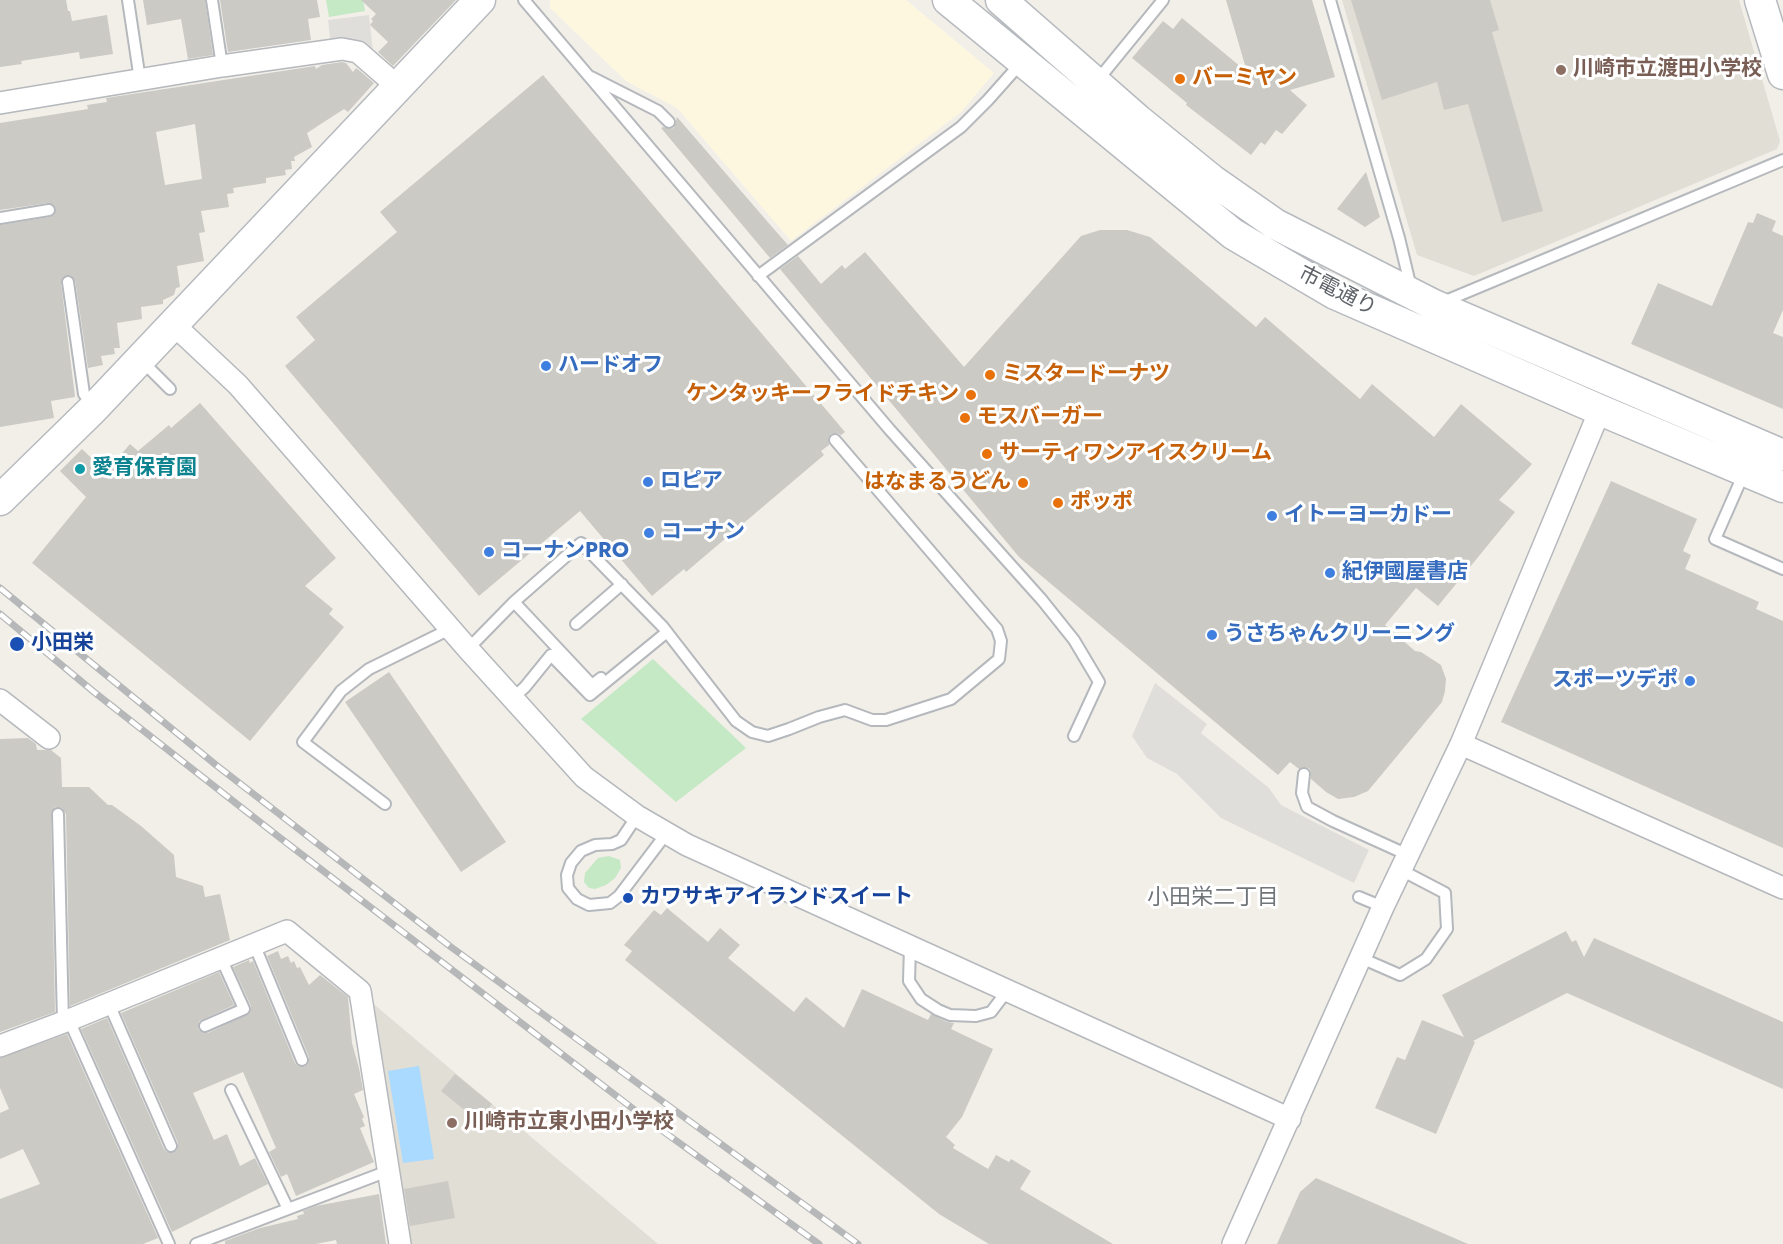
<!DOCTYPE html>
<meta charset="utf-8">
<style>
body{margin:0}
canvas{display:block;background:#f1efe8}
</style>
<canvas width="1783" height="1244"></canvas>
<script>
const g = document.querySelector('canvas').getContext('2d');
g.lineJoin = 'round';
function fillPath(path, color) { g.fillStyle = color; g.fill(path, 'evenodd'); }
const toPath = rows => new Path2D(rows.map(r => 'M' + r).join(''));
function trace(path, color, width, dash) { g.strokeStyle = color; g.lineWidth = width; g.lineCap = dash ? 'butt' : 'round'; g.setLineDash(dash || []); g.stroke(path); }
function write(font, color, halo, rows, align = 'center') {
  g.font = font + ' Jost,"Noto Sans JP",sans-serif'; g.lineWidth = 6; g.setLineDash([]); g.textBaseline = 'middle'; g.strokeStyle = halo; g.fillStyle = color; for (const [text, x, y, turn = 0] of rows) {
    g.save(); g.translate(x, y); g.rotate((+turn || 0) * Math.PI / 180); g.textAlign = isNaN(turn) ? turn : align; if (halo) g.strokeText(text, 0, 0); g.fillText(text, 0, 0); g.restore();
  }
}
fillPath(toPath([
 [550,0,906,0,994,73,961,112,791,241,677,108,626,81,550,8]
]), '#fef7e0');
fillPath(toPath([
 [369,15,373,52,331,46,328,20],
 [1155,683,1207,724,1201,733,1269,788,1281,805,1369,850,1354,883,1221,818,1177,774,1147,758,1132,736]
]), '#e0deda');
fillPath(toPath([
 [1342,0,1739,0,1780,141,1777,149,1474,276,1417,255],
 [370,1001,658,1244,409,1244]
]), '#e1ded6');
fillPath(toPath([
 [326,0,363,0,365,11,329,17],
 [653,659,746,748,676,802,581,719],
 [609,856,620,860,621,868,615,878,606,885,595,889,589,888,584,882,585,873,598,858]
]), '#c5e8c5');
fillPath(toPath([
 [419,1066,434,1159,403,1163,388,1071]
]), '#aadaff');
fillPath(toPath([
 [0,0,66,0,68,11,70,11,72,21,107,15,113,54,80,59,79,52,21,61,22,64,0,67],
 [143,0,205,0,213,55,188,59,181,19,147,25],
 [220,0,317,0,320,17,308,19,311,40,228,52],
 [361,0,456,0,393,66,378,52,388,42,370,25,373,21,371,19,376,14],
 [1226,0,1312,0,1335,77,1290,90,1307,105,1282,134,1276,130,1265,145,1261,142,1251,155,1186,105,1187,103,1132,58,1163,21,1173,29,1182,18,1247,72],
 [1351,0,1490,0,1499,30,1492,32,1543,211,1502,222,1468,104,1444,110,1437,82,1382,100],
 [342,62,346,63,353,72,356,68,360,71,374,83,348,112,344,109,307,133,312,147,294,157,295,161,291,161,292,169,285,170,286,175,266,178,266,183,233,188,234,193,227,194,229,207,201,211,205,232,199,233,204,261,177,266,180,287,176,288,174,295,163,300,163,304,141,307,142,319,117,323,120,348,114,348,115,354,101,356,103,365,88,368,75,280,70,275,63,277,61,283,75,397,51,401,54,418,0,427,0,225,50,217,54,215,56,209,54,205,48,203,0,210,0,123,88,109,87,105,107,102,106,98,315,66,316,69,322,65],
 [195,124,202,179,165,185,156,132],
 [543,75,845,432,841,435,837,433,831,434,828,438,829,445,821,451,824,455,686,572,684,569,652,596,580,511,479,596,285,366,315,340,296,317,397,232,380,212],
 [677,117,773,228,788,245,770,258,661,128,663,127,670,129,674,128],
 [1366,172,1380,217,1365,227,1337,209],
 [1757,213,1776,221,1772,231,1783,236,1783,310,1773,333,1783,337,1783,409,1631,344,1658,283,1712,306,1748,222,1753,223],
 [1100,230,1127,230,1150,237,1256,327,1265,317,1360,399,1372,384,1434,437,1461,404,1532,464,1499,500,1515,512,1438,606,1416,588,1385,625,1415,651,1421,652,1441,665,1446,679,1445,691,1442,702,1368,791,1354,797,1338,799,1326,792,1311,779,1311,772,1309,768,1304,767,1299,769,1290,762,1278,775,1019,557,780,269,798,256,821,284,842,265,845,269,865,252,964,367,1081,236],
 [200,403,336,558,305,586,333,609,329,614,344,627,250,741,32,563,86,497,60,471,82,449,106,472,130,444,138,451,169,425,171,428],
 [1611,481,1697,519,1683,551,1691,555,1685,569,1759,602,1756,609,1783,621,1783,848,1501,722],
 [389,672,506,842,461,872,345,702],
 [28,738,36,744,37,750,51,750,61,758,62,787,89,787,108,805,112,805,141,826,174,855,176,877,203,886,205,897,220,894,230,940,70,1006,66,814,62,808,55,807,51,814,55,1012,0,1032,0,739],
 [667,908,708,942,720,928,740,945,728,958,794,1012,806,997,844,1028,862,989,928,1020,931,1014,947,1022,954,1023,951,1029,993,1049,962,1117,946,1137,955,1145,953,1148,988,1169,996,1155,1009,1162,1011,1159,1031,1171,1020,1189,1113,1244,989,1244,939,1214,625,960,632,951,624,945,654,910,661,915],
 [1566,931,1572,942,1576,940,1584,957,1594,938,1783,1022,1783,1089,1567,993,1473,1041,1475,1042,1436,1134,1375,1108,1397,1057,1405,1060,1422,1020,1464,1037,1442,995],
 [278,951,281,959,288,956,291,963,294,961,297,968,300,967,309,985,320,975,348,997,352,1043,359,1068,363,1090,354,1094,364,1117,362,1119,365,1126,360,1128,374,1162,296,1196,287,1174,281,1177,269,1152,276,1148,243,1072,193,1093,214,1140,227,1134,240,1166,255,1158,268,1184,172,1232,81,1029,107,1018,164,1149,167,1152,173,1153,177,1150,178,1143,121,1013,219,972,234,1005,199,1021,198,1029,204,1033,208,1033,250,1013,251,1006,233,967,249,960,250,963,253,961,295,1063,298,1066,304,1067,308,1064,309,1057,267,956],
 [67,1034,158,1238,143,1244,0,1244,0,1199,40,1184,23,1149,0,1159,0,1113,9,1109,0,1088,0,1058],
 [455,1074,492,1104,478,1121,441,1091],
 [1316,1178,1468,1244,1277,1244,1300,1192],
 [448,1181,455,1218,410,1226,404,1189],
 [379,1194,386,1244,337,1244,336,1240,316,1244,225,1244,225,1241,260,1228,298,1219,297,1216,304,1214,303,1211,316,1206]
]), '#cccac5');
const lane = toPath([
 [128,0,140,80],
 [212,0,222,66],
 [524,0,890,430,1042,600,1074,640,1099,682,1074,736],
 [1330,0,1399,238,1411,288],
 [591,77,658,111,669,122],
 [1097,81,1163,0],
 [0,218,49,210],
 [758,276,961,127,988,100,1020,64],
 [68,282,84,394,93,406],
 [1443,302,1783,160],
 [141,360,170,389],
 [1744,473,1715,539,1783,569],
 [514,602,592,685,601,678],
 [576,624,622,584],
 [468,649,514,602,581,543,663,627,736,721,752,732,768,736,789,729,819,717,845,710,872,720,886,720,951,699,999,659,1001,641,997,629,835,440],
 [512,699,525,687,551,655,590,695,667,632],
 [1304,774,1302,793,1307,807,1333,821,1408,855],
 [385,804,303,742,341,691,369,669,450,629],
 [58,814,63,1022],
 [637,816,621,840,612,844,595,845,581,851,571,863,567,875,568,888,577,899,589,905,610,903,619,896,666,834],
 [1359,897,1383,907],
 [254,944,302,1060],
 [910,947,909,981,921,999,938,1010,950,1015,976,1016,991,1012,1007,991],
 [1361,958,1400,975,1426,959,1447,929,1445,893,1401,870],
 [109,1004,171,1146],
 [69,1020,169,1244],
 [205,1026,244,1009,221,958],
 [231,1090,288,1209],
 [196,1244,388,1171]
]);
const street = toPath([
 [0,103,222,66,342,49,358,52,397,86],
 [172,323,238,385,468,649,584,777,637,816,687,845,1290,1119],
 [0,700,49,738],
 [1461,744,1783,888],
 [0,1046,69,1020,287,931,360,991,400,1244],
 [1233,1244,1383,907,1461,744,1600,410]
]);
const secondary = toPath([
 [948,0,1233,234,1335,294,1600,410,1783,487],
 [1001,0,1138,120,1212,180,1275,224,1434,305,1783,455],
 [1760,0,1783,74],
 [0,500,94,408,480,0]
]);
trace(lane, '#b5b8bc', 14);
trace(street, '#b5b8bc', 24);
trace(secondary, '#b6babf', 33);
trace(lane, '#fff', 10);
trace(street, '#fff', 21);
trace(secondary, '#fff', 30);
const rail = toPath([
 [0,588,216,765,451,947,858,1244],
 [0,614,94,692,279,837,649,1121,819,1244]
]);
trace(rail, '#b6b7b8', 7);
trace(rail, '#fff', 4.5, [14]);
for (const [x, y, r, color] of [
 [1561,70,6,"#8d6e63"],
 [1180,79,6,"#e8710a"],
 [546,366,6,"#3f7fe0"],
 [990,375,6,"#e8710a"],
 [971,395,6,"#e8710a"],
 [965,418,6,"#e8710a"],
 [987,454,6,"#e8710a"],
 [80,469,6,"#0f9aa8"],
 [648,482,6,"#3f7fe0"],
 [1023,483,6,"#e8710a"],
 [1058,503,6,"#e8710a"],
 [1272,516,6,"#3f7fe0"],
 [649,533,6,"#3f7fe0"],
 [489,552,6,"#3f7fe0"],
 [1330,573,6,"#3f7fe0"],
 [1212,635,6,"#3f7fe0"],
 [17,644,8,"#1a4fb4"],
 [1690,681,6,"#3f7fe0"],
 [628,898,6,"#1a4fb4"],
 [452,1123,6,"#8d6e63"]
]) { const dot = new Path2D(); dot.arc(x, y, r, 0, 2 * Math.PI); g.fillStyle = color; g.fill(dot); trace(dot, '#fff', 2); }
write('bold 21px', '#785e54', '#fff', [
 ["川崎市立渡田小学校",1573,70],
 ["川崎市立東小田小学校",464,1123]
], 'left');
write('bold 21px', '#c56008', '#fff', [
 ["バーミヤン",1192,79],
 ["ミスタードーナツ",1002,375],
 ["ケンタッキーフライドチキン",959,395,"right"],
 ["モスバーガー",977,418],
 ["サーティワンアイスクリーム",999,454],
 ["はなまるうどん",1011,483,"right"],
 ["ポッポ",1070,503]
], 'left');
write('21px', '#5f6368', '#fff', [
 ["市電通り",1337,292,27]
]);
write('bold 21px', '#366cbe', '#fff', [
 ["ハードオフ",558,366],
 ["ロピア",660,482],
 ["イトーヨーカドー",1284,516],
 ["コーナン",661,533],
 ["コーナンPRO",501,552],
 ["紀伊國屋書店",1342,573],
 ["うさちゃんクリーニング",1224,635],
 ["スポーツデポ",1678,681,"right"]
], 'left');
write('bold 21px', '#0d838f', '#fff', [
 ["愛育保育園",92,469]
], 'left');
write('bold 21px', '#164399', '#fff', [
 ["小田栄",31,644],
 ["カワサキアイランドスイート",640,898]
], 'left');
write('22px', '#70757a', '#fff', [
 ["小田栄二丁目",1213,899]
]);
</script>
